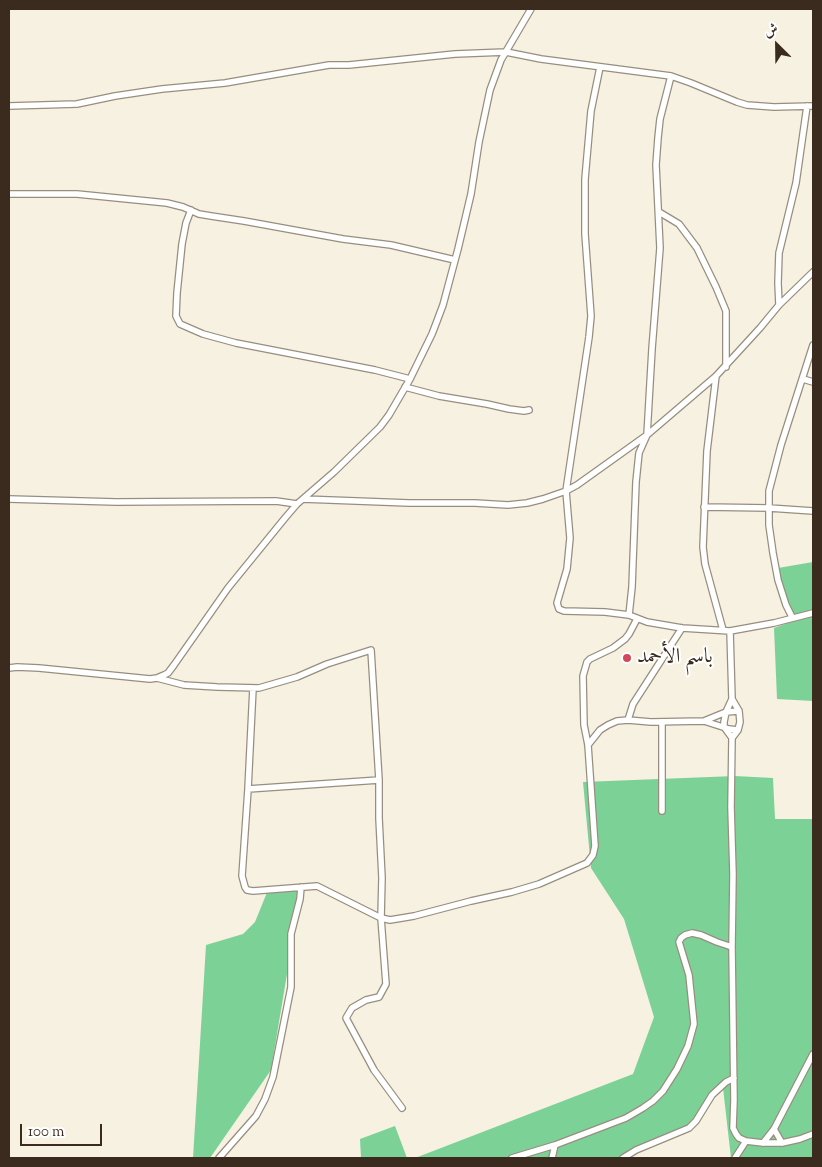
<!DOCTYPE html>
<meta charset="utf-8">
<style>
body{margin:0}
#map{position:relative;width:822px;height:1167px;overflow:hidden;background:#f6f1e0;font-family:"Sorts Mill Goudy",Amiri,serif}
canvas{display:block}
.frame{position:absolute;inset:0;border:10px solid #3b2a1e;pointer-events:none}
.north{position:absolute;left:752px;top:20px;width:50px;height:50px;-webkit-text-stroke:4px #fff;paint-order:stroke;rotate:337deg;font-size:14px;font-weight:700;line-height:20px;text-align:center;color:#3b2a1e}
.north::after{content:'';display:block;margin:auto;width:18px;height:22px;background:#3b2a1e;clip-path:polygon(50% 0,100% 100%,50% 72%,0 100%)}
.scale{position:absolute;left:20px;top:1124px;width:82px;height:22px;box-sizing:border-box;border:2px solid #3b2a1e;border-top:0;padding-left:6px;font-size:15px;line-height:18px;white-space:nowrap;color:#3b2a1e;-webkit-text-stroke:4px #fff;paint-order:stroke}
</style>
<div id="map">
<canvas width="822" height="1167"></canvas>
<div class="frame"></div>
<div class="north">ش</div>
<div class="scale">100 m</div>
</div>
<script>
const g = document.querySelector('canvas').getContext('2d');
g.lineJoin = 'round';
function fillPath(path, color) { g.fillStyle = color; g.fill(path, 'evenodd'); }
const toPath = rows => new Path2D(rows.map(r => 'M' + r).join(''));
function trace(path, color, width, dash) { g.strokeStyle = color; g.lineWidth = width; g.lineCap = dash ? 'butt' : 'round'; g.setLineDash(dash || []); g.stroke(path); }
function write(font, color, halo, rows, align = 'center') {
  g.font = font + ' "Sorts Mill Goudy",Amiri,serif'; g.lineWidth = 4; g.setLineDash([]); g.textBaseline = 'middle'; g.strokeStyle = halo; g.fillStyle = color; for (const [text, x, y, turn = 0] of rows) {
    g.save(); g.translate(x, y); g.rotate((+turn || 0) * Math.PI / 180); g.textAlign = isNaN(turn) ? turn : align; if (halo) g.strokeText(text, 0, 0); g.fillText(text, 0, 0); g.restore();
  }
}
fillPath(toPath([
 [813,562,813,701,777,699,774,628,793,621,778,568],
 [735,776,773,778,775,819,813,819,813,1158,731,1158,723,1088,706,1105,696,1122,621,1158,415,1158,633,1074,654,1017,624,919,591,868,583,782],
 [302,884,271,1070,210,1158,193,1158,206,945,243,934,255,922,268,890],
 [395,1126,407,1158,361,1158,360,1139]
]), '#7cd296');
const minor = toPath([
 [600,67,591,111,585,179,585,234,591,316,589,337,566,491,570,538,567,569,557,603,559,609,564,611,605,612,629,615,647,622,682,628,730,631,774,623,813,613],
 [9,106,77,104,115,96,162,89,225,83,329,65,349,65,455,54,506,52,541,59,671,76,691,83,737,102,747,105,774,107,813,106],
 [9,194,77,194,167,203,183,207,199,214,211,216,244,221,343,239,391,245,455,260],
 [191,210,186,223,182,244,177,293,176,316,180,324,203,334,236,343,375,370,410,379],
 [659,212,679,224,697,248,716,287,726,311,726,367],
 [779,305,778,283,779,253,796,183,807,106],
 [716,376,707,451,703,547,705,564,723,630],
 [803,379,813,382],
 [405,387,439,396,487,404,509,409,524,411,529,410],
 [9,499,116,502,276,501,297,504],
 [303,499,409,503,475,503,508,505,527,503,543,499,566,491,577,485,647,435,716,376,760,328,779,305,813,272],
 [704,507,769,508,813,511],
 [629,615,632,587,636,482,639,453,647,435,652,349,660,248,656,165,658,138,660,119,671,76],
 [792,617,786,605,778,580,773,553,769,525,769,491,781,445,813,345],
 [730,631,732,699,739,711,740,722,738,730,732,738,731,807,733,874,732,947,734,1100,733,1128,736,1134,739,1138,746,1141,763,1143,782,1143,800,1139,813,1134],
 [9,668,17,667,39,668,150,679,157,678,164,675,168,673,174,665,228,588,285,518,297,504,334,472,380,427,389,415,410,379,432,334,437,321,443,305,458,249,471,194,479,142,490,90,501,60,531,9],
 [157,678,184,685,217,687,259,688,297,677,327,664,371,650,379,780,379,818,382,878,381,918,386,984,379,997,366,1000,352,1008,346,1018,374,1070,402,1108],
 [253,688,248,789,242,876,245,887,247,890,253,891,317,886,381,918,390,920,414,916,471,901,512,892,539,884,587,863,593,855,595,846,588,745,584,725,583,676,587,662,590,659,613,648,625,639,629,634,637,619],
 [628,720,633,704,682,628],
 [704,721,726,712,739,711],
 [732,738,724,727,724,722,726,712,732,699],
 [588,745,600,730,608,725,617,721,628,720,651,722,704,721,729,729,738,730],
 [248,789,379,780],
 [662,811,662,722],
 [774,1129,782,1143],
 [763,1143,774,1129,813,1054],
 [219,1158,256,1116,265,1099,273,1077,291,987,291,934,300,899,301,887],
 [512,1158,555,1145],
 [552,1158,555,1145,626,1118,643,1108,653,1101,663,1091,677,1069,688,1046,694,1024,689,975,679,942,681,938,685,935,692,933,701,935,717,942,732,947],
 [623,1158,636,1150,689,1128,696,1121,712,1095,726,1082,734,1078],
 [735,1158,746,1141]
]);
trace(minor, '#988e7f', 8);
trace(minor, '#fff', 5.5);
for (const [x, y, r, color] of [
 [627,658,5,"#d1495b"]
]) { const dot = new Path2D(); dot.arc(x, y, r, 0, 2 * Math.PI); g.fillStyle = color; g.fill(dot); trace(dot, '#fff', 2); }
write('21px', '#3b2a1e', '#fff', [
 ["باسم الأحمد",637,658]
], 'left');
</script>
